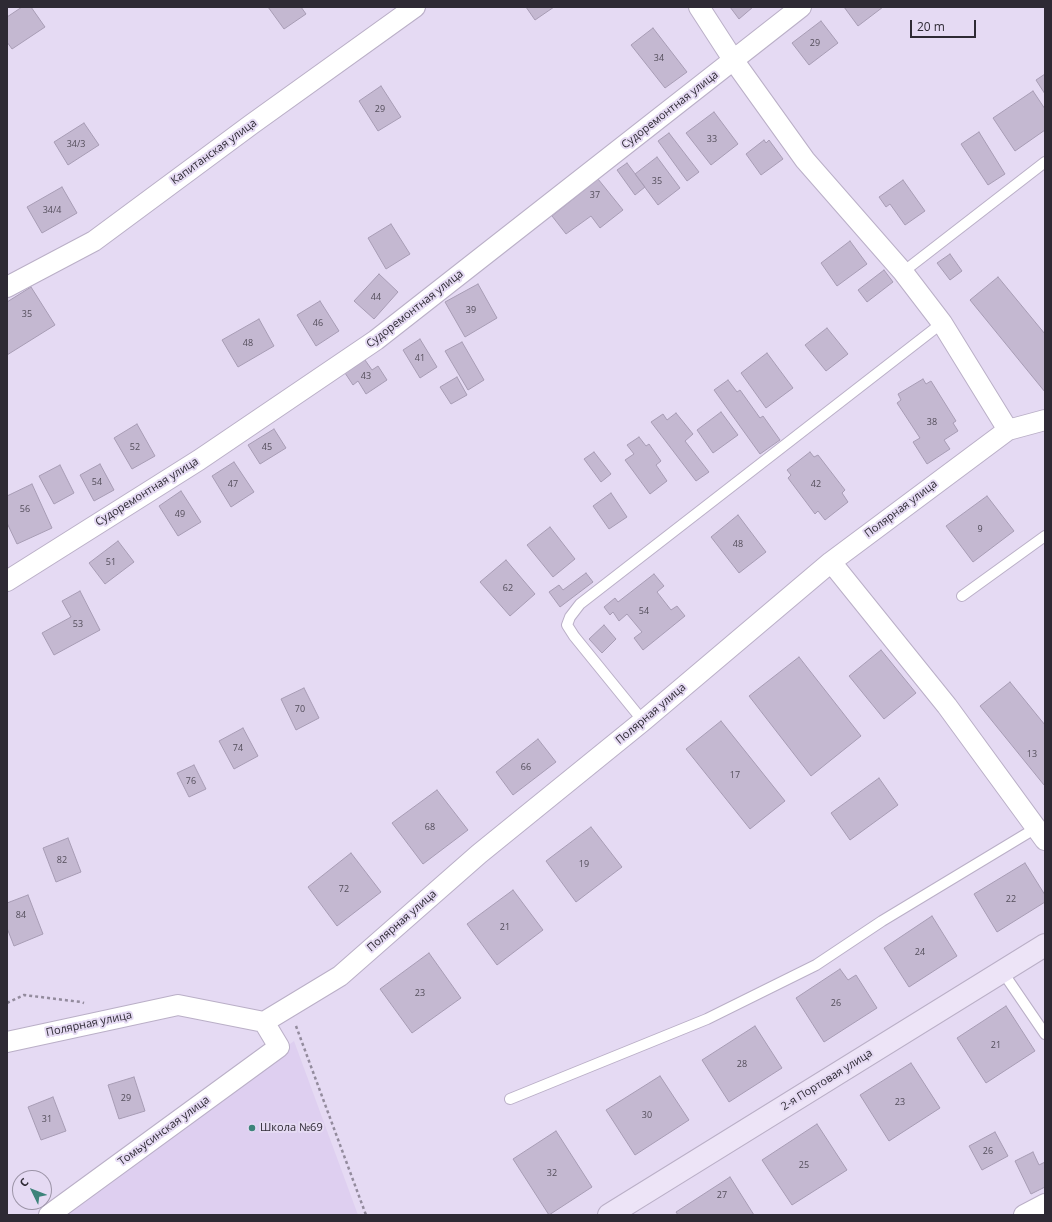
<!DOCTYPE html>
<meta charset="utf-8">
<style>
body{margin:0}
#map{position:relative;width:1052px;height:1222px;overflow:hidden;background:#e5daf3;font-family:"Open Sans",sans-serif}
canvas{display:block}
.frame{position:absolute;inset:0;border:8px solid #2e2a34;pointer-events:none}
.north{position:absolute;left:12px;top:1170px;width:40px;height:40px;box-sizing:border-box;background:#e5daf3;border:1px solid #9c94a7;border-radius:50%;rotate:313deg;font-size:11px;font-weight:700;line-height:16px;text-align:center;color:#2e2a34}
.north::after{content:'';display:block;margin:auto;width:14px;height:18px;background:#3d837a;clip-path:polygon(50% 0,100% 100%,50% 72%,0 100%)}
.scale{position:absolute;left:910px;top:20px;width:66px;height:18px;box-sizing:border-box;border:2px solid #2e2a34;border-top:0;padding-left:5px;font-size:12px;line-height:14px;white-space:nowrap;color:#2e2a34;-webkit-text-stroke:3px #e5daf3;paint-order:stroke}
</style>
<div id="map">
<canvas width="1052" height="1222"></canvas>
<div class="frame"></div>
<div class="north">С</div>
<div class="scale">20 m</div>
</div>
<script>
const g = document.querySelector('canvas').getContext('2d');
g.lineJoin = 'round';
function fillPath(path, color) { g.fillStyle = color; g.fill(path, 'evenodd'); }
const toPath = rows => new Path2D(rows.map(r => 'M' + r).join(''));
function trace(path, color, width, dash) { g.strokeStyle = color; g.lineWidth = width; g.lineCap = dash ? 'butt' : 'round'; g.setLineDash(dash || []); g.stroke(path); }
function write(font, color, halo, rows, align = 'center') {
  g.font = font + ' "Open Sans",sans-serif'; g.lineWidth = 4; g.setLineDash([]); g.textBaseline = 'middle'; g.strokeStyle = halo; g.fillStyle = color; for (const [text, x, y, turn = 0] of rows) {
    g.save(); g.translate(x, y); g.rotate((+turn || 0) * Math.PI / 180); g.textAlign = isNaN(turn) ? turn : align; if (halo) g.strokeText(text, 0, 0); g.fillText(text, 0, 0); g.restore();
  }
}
fillPath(toPath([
 [294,1041,358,1215,64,1215]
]), '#decff0');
const building = toPath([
 [22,7,31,7,45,27,12,49,7,42,7,17,22,7],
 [268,7,301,7,306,14,284,29,268,7],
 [526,7,554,7,535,20,526,7],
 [730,7,753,7,739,19,730,7],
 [844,7,883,7,858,26,844,7],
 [821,21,838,43,809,65,792,43,821,21],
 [653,28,687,72,665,88,631,45,653,28],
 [1045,74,1045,94,1036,80,1045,74],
 [381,86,401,117,378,131,359,101,381,86],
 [1033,91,1045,109,1045,130,1015,151,993,118,1033,91],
 [714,112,738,144,711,165,686,133,714,112],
 [84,123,99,145,68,165,54,142,84,123],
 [979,132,1005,174,988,185,961,144,979,132],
 [669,133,699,172,687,181,658,141,669,133],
 [764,140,766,143,769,140,783,159,761,175,746,154,764,140],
 [657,157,680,188,658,205,635,174,657,157],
 [627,163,645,187,635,195,617,170,627,163],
 [598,179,623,210,600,228,591,216,566,234,552,216,598,179],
 [903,180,925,211,905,225,890,204,886,207,879,197,903,180],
 [62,187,77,213,42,233,27,207,62,187],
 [391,224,410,254,386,269,368,238,391,224],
 [850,241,867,264,837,286,821,263,850,241],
 [950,254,962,271,950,280,937,263,950,254],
 [884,270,893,282,867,302,858,290,884,270],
 [379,274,398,292,374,319,354,301,379,274],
 [998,277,1045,334,1045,392,970,300,998,277],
 [478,284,497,318,465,337,445,302,478,284],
 [31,287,55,325,7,355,7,302,31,287],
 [320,301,339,331,316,346,297,315,320,301],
 [259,319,274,346,238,367,222,340,259,319],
 [827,328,848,354,826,371,805,345,827,328],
 [420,339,437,367,420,378,403,350,420,339],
 [462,342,484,380,468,390,445,351,462,342],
 [767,353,793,388,766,408,741,373,767,353],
 [365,360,372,370,378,366,387,380,366,394,358,381,353,385,345,373,365,360],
 [457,377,467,395,451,404,440,387,457,377],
 [923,379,926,384,931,381,956,421,953,423,958,431,944,440,950,449,927,464,913,442,920,438,897,403,901,400,898,394,923,379],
 [728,380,737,392,740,390,760,418,763,416,780,440,760,454,714,390,728,380],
 [721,412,738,435,713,453,697,430,721,412],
 [676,413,693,434,685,441,709,472,696,481,651,422,663,414,667,420,676,413],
 [137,424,155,456,132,469,114,438,137,424],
 [274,429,286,448,260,464,248,445,274,429],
 [639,437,646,446,649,444,661,461,656,465,667,481,650,494,625,460,634,454,627,445,639,437],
 [594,452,611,474,601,482,584,459,594,452],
 [810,452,814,457,818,455,845,490,842,493,848,502,825,520,818,511,815,514,788,478,791,475,787,470,810,452],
 [234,462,254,492,231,507,212,476,234,462],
 [100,464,114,490,94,501,80,475,100,464],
 [60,465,74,493,54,504,39,476,60,465],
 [32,484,52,528,17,544,7,523,7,496,32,484],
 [181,491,201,522,178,536,159,506,181,491],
 [611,493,627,517,609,529,593,506,611,493],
 [987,496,1014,531,973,562,946,526,987,496],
 [738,515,766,552,739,573,711,537,738,515],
 [550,527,575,559,553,577,527,545,550,527],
 [118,541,134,562,105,584,89,563,118,541],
 [506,560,535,594,510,616,480,582,506,560],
 [586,573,593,582,560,607,549,592,559,585,563,590,586,573],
 [654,574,664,586,657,592,671,610,677,606,685,616,643,650,634,638,642,632,627,614,619,621,613,612,610,615,604,607,615,598,618,602,654,574],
 [80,591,100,630,54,655,42,633,71,617,62,601,80,591],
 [604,625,616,639,602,653,589,639,604,625],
 [881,650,916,693,884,719,849,676,881,650],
 [799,657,861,736,811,776,749,696,799,657],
 [1010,682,1045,725,1045,784,1044,785,980,706,1010,682],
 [304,688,319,718,296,730,281,699,304,688],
 [721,721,785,801,750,829,686,749,721,721],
 [243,728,258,756,234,769,219,741,243,728],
 [538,739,556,762,513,795,496,772,538,739],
 [194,765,206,789,189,797,177,773,194,765],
 [879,778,898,805,850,840,831,813,879,778],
 [437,790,468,830,423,864,392,823,437,790],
 [591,827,622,867,576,902,546,861,591,827],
 [68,838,81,872,56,882,43,848,68,838],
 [351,853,381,892,337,926,308,887,351,853],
 [1025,863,1045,895,1045,902,997,932,974,894,1025,863],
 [513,890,543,930,497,965,467,924,513,890],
 [28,895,43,934,14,946,7,928,7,903,28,895],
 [932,916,957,956,909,987,884,948,932,916],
 [429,953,461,998,412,1033,380,989,429,953],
 [840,969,848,980,856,975,877,1008,824,1042,796,998,840,969],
 [1006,1006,1035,1051,986,1083,957,1038,1006,1006],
 [755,1026,782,1068,729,1102,702,1060,755,1026],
 [911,1063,940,1108,889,1141,860,1095,911,1063],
 [660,1076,689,1120,635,1155,606,1110,660,1076],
 [134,1077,145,1111,119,1119,108,1085,134,1077],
 [53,1097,66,1131,41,1140,28,1107,53,1097],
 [817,1124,847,1170,792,1205,762,1160,817,1124],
 [556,1131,592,1187,549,1215,513,1159,556,1131],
 [995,1132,1008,1156,982,1170,969,1146,995,1132],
 [1033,1152,1039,1165,1045,1162,1045,1187,1031,1194,1015,1161,1033,1152],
 [730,1177,754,1215,678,1215,676,1212,730,1177]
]);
fillPath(building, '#c4b8d1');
trace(building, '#a79cb4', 1);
const lane = toPath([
 [903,272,1045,162],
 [962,596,1045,536],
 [643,721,574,636,567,625,570,617,580,604,942,323],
 [1002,971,1045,1034],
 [510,1099,707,1019,816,965,882,921,1036,828]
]);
const street = toPath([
 [699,7,734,61,805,160,903,272,942,323,1008,430],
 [7,287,94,241,252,124,415,7],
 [831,562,947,706,1045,840],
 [7,581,199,460,376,340,801,7],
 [264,1022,340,976,479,854,643,721,831,562,1008,430,1045,420],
 [7,1042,178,1005,264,1022,279,1047,49,1215],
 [1024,1215,1045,1204]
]);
const secondary = toPath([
 [609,1215,1045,945]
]);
trace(lane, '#baafc7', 12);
trace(street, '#baafc7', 22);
trace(secondary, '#baafc7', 24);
trace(toPath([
 [7,1003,24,995,81,1002,84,1003],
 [296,1026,366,1215]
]), '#938b9d', 2.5, [3, 3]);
trace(lane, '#fff', 10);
trace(street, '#fff', 20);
trace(secondary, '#ede4f7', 22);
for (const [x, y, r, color] of [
 [252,1128,4,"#3d837a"]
]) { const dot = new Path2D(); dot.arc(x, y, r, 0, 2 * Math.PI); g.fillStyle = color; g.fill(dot); trace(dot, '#e5daf3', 1.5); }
write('9px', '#544e5b', null, [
 ["29",815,43],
 ["34",659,58],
 ["29",380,109],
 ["33",712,139],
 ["34/3",76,144],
 ["35",657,181],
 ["37",595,195],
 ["34/4",52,210],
 ["44",376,297],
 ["39",471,310],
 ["35",27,314],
 ["46",318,323],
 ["48",248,343],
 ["41",420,358],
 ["43",366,376],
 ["38",932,422],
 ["52",135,447],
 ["45",267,447],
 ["54",97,482],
 ["47",233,484],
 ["42",816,484],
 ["56",25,509],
 ["49",180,514],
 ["9",980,529],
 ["48",738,544],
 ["51",111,562],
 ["62",508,588],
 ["54",644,611],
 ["53",78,624],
 ["70",300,709],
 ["74",238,748],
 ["13",1032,754],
 ["66",526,767],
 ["17",735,775],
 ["76",191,781],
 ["68",430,827],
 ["82",62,860],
 ["19",584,864],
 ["72",344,889],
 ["22",1011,899],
 ["84",21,915],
 ["21",505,927],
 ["24",920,952],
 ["23",420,993],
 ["26",836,1003],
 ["21",996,1045],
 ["28",742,1064],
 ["29",126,1098],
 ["23",900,1102],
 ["30",647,1115],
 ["31",47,1119],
 ["26",988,1151],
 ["25",804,1165],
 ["32",552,1173],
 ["27",722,1195]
]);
write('11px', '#2e2a34', '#e5daf3', [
 ["Судоремонтная улица",670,110,-38],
 ["Капитанская улица",214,152,-36],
 ["Судоремонтная улица",415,309,-38],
 ["Судоремонтная улица",147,492,-32],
 ["Полярная улица",901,509,-37],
 ["Полярная улица",651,714,-40],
 ["Полярная улица",402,921,-41],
 ["Полярная улица",89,1024,-12],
 ["2-я Портовая улица",827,1080,-32],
 ["Томьусинская улица",164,1131,-36]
]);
write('11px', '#2e2a34', '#e5daf3', [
 ["Школа №69",260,1128]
], 'left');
</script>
